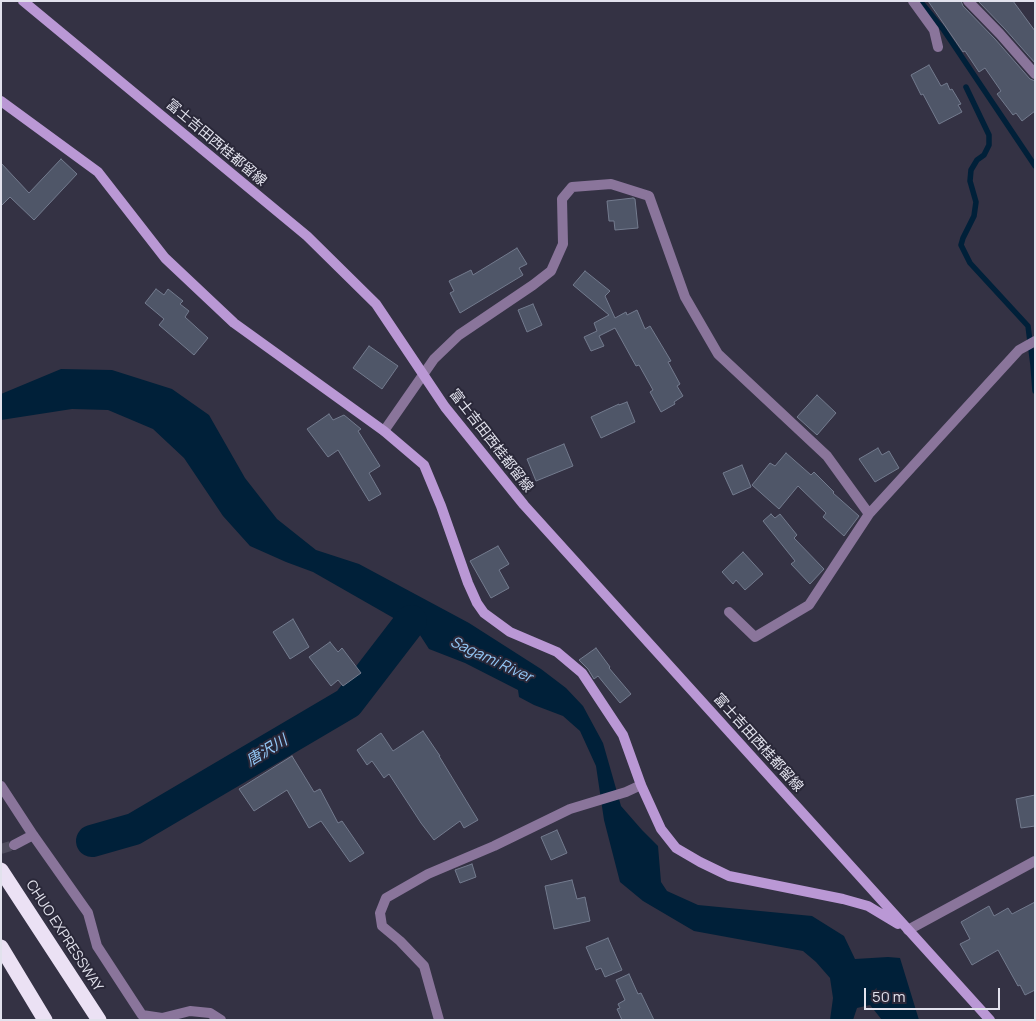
<!DOCTYPE html>
<meta charset="utf-8">
<style>
body{margin:0}
#map{position:relative;width:1036px;height:1021px;overflow:hidden;background:#343244;font-family:Manrope,sans-serif}
canvas{display:block}
.frame{position:absolute;inset:0;border:2px solid #e2e2ed;pointer-events:none}
.scale{position:absolute;left:864px;top:988px;width:136px;height:22px;box-sizing:border-box;border:2px solid #e2e2ed;border-top:0;padding-left:6px;font-size:15px;line-height:18px;white-space:nowrap;color:#e2e2ed;-webkit-text-stroke:4px #2a2839;paint-order:stroke}
</style>
<div id="map">
<canvas width="1036" height="1021"></canvas>
<div class="frame"></div>
<div class="scale">50 m</div>
</div>
<script>
const g = document.querySelector('canvas').getContext('2d');
g.lineJoin = 'round';
function fillPath(path, color) { g.fillStyle = color; g.fill(path, 'evenodd'); }
const toPath = rows => new Path2D(rows.map(r => 'M' + r).join(''));
function trace(path, color, width, dash) { g.strokeStyle = color; g.lineWidth = width; g.lineCap = dash ? 'butt' : 'round'; g.setLineDash(dash || []); g.stroke(path); }
function write(font, color, halo, rows, align = 'center') {
  g.font = font + ' Manrope,"Noto Sans JP",sans-serif'; g.lineWidth = 4; g.setLineDash([]); g.textBaseline = 'middle'; g.strokeStyle = halo; g.fillStyle = color; for (const [text, x, y, turn = 0] of rows) {
    g.save(); g.translate(x, y); g.rotate((+turn || 0) * Math.PI / 180); g.textAlign = isNaN(turn) ? turn : align; if (halo) g.strokeText(text, 0, 0); g.fillText(text, 0, 0); g.restore();
  }
}
fillPath(toPath([
 [61,369,112,370,172,389,209,415,245,478,277,519,316,550,359,564,469,623,541,669,566,688,583,706,603,743,621,806,642,830,658,846,661,882,667,891,698,905,812,916,844,936,855,959,888,957,900,958,919,1020,882,1020,870,1005,857,1008,853,1020,830,1020,833,998,830,978,816,962,803,951,694,931,643,901,620,882,604,820,596,766,580,731,563,716,534,705,519,697,518,690,465,663,429,649,418,632,313,572,286,562,250,546,223,516,184,458,153,429,108,410,72,409,1,420,1,394]
]), '#002039');
trace(toPath([
 [920,1,943,29,1035,166],
 [966,87,989,135,989,145,984,155,977,160,971,170,970,181,976,202,974,216,963,238,961,245,970,263,1028,326,1033,365,1035,391]
]), '#002039', 5.5);
trace(toPath([
 [92,841,134,829,348,703,411,621]
]), '#002039', 32);
const building = toPath([
 [928,1,961,1,963,6,995,39,1030,79,1035,81,1035,111,1022,121,1016,113,1013,115,997,94,1001,91,985,68,979,72,965,51,963,52,928,1],
 [978,1,1013,1,1035,31,1035,63,1005,29,978,1],
 [929,65,941,86,947,83,950,90,952,89,961,104,958,105,962,112,939,124,923,94,921,95,911,75,929,65],
 [61,159,77,174,34,220,10,197,1,206,1,163,29,193,61,159],
 [633,198,635,199,638,228,615,230,614,221,609,221,607,201,633,198],
 [517,248,527,264,519,268,523,275,460,313,450,293,454,291,449,281,471,270,473,275,517,248],
 [585,271,610,291,605,296,615,318,626,312,627,315,637,310,645,329,650,326,671,361,668,362,680,384,677,386,683,396,674,402,675,404,661,412,650,392,653,390,639,365,636,366,615,328,599,336,604,346,591,351,584,337,597,331,594,323,609,315,573,285,585,271],
 [156,289,164,295,168,289,183,301,180,304,189,311,185,317,208,338,194,355,159,325,164,319,145,303,156,289],
 [533,304,542,325,527,332,518,310,533,304],
 [369,346,398,366,382,389,353,368,369,346],
 [817,395,836,413,817,435,797,417,817,395],
 [627,402,635,422,601,438,591,417,619,404,619,405,627,402],
 [329,414,333,420,344,415,361,429,358,431,380,466,369,473,381,494,369,501,338,450,328,457,307,429,329,414],
 [564,444,573,466,536,481,527,459,564,444],
 [878,448,882,455,889,451,899,468,875,482,859,459,878,448],
 [786,453,811,475,814,472,834,492,833,493,859,516,844,536,823,517,826,513,798,486,779,509,752,485,770,463,775,466,786,453],
 [742,465,751,487,733,495,723,473,742,465],
 [771,514,775,518,780,514,797,535,794,538,824,569,810,584,791,564,795,561,763,521,771,514],
 [498,546,509,564,499,570,509,588,491,598,470,561,498,546],
 [743,552,763,574,745,590,736,580,733,584,722,572,743,552],
 [293,619,309,647,290,659,273,632,293,619],
 [330,642,338,652,342,648,361,673,343,686,338,680,331,686,309,657,330,642],
 [596,648,610,667,609,668,631,694,620,703,598,676,594,679,588,669,579,660,596,648],
 [423,731,440,756,439,756,478,820,464,828,460,821,434,840,421,823,389,774,384,778,372,761,367,765,357,750,381,733,393,751,423,731],
 [292,756,314,792,320,789,338,823,342,821,364,853,350,862,321,821,309,828,287,790,254,811,239,789,292,756],
 [1035,795,1035,826,1021,828,1016,799,1035,795],
 [557,830,567,853,551,860,541,837,557,830],
 [472,864,476,877,460,883,455,870,472,864],
 [572,880,577,899,585,897,590,921,554,929,545,886,572,880],
 [1035,902,1035,990,1025,995,1020,985,1018,986,998,950,972,965,960,944,970,939,961,922,989,906,994,916,1008,908,1012,914,1035,902],
 [608,938,622,970,605,977,601,968,596,970,586,947,608,938],
 [629,974,638,994,641,993,654,1020,622,1020,617,1009,620,1008,618,1004,625,1000,616,980,629,974]
]);
fillPath(building, '#4f5668');
trace(building, '#737b8e', 1);
trace(toPath([
 [1,849,14,845]
]), '#4e4c5d', 10, [10, 5]);
trace(toPath([
 [913,1,934,30,938,47],
 [968,1,1000,34,1035,74],
 [384,431,434,359,459,335,533,285,551,271,563,244,562,199,572,187,611,184,649,196,685,297,718,354,827,456,869,514,1019,350,1035,341],
 [729,612,755,637,809,605,869,514],
 [1,786,33,835,88,913,97,946,142,1015,162,1018,190,1011,210,1013,221,1020],
 [14,845,33,835],
 [908,930,1035,861],
 [439,1020,424,966,400,941,382,926,380,913,386,898,428,874,494,846,570,809,626,792,641,785]
]), '#8a759b', 10);
trace(toPath([
 [23,1,307,236,376,304,445,407,524,505,990,1020],
 [1,101,98,172,165,258,234,323,384,431,424,465,441,506,468,583,477,603,484,613,510,632,557,652,582,673,623,735,641,785,661,829,676,848,700,862,729,876,843,899,868,906,898,924]
]), '#ba98d5', 10);
trace(toPath([
 [1,870,99,1020],
 [1,947,45,1020]
]), '#ebe1f4', 15);
write('14px', '#e2e2ed', '#2a2839', [
 ["富士吉田西桂都留線",216,143,40],
 ["富士吉田西桂都留線",491,441,52],
 ["富士吉田西桂都留線",758,743,48],
 ["CHUO EXPRESSWAY",64,936,57]
]);
write('italic 15px', '#94c9f8', '#2a2839', [
 ["Sagami River",491,660,25],
 ["唐沢川",267,751,-31]
]);
</script>
